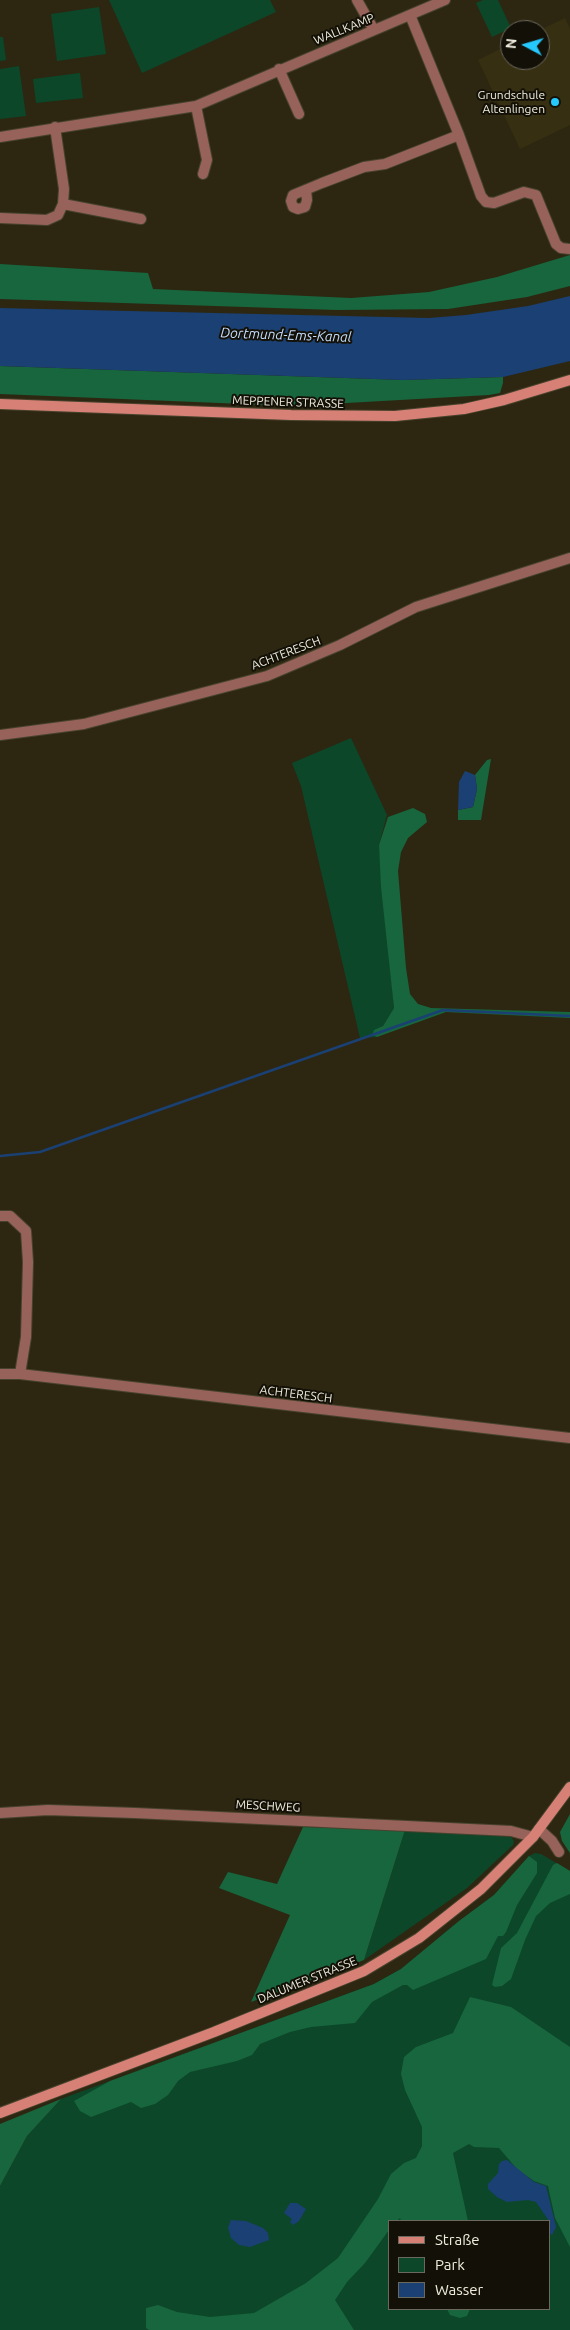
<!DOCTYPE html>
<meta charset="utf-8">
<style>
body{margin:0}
#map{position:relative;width:570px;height:2330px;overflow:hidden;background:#2d2711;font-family:Ubuntu,sans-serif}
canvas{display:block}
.legend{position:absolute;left:388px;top:2220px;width:162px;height:90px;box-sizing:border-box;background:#131007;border:1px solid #6b685d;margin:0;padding:6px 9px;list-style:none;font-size:15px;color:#f0eddf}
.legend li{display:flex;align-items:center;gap:10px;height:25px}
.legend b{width:25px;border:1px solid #6b685d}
.north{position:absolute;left:500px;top:20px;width:50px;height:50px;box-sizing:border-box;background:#131007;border:1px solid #6b685d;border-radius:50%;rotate:276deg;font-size:14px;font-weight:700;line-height:20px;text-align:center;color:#f0eddf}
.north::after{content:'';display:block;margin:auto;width:18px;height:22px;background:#25c9fe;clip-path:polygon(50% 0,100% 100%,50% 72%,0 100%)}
</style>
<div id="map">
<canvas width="570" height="2330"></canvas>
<ul class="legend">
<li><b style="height:6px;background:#d78176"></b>Straße</li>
<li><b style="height:14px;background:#0c4729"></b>Park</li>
<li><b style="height:14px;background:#1a4074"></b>Wasser</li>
</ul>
<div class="north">N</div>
</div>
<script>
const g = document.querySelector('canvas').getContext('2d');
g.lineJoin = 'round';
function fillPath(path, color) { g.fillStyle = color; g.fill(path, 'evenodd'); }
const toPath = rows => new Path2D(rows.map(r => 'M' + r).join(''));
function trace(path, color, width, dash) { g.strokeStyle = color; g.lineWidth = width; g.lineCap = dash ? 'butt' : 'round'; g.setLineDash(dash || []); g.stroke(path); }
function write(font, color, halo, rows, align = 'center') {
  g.font = font + ' Ubuntu,sans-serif'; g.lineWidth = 4; g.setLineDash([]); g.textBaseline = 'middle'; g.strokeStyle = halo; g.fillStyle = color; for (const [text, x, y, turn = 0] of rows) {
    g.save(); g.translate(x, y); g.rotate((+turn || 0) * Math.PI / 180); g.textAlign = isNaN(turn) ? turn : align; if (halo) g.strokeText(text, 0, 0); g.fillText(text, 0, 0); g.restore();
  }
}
fillPath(toPath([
 [565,18,570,29,570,125,520,149,478,60,510,44,510,60,540,60,540,30]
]), '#372f11');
fillPath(toPath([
 [109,0,270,0,276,12,142,73],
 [483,0,498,0,511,28,492,37,476,3],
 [99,7,106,54,57,61,51,14],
 [0,37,3,37,6,60,0,61],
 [19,66,26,116,0,119,0,69],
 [80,73,83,98,36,103,33,79],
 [351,738,387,815,379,845,394,1008,383,1026,372,1035,377,1037,360,1038,301,786,292,763],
 [405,1830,511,1837,514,1841,513,1845,467,1888,364,1960],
 [535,1853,541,1854,570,1871,570,2330,0,2330,0,2186,27,2136,61,2099,374,1984,401,1969,459,1921,494,1895,529,1856],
 [389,2221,549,2221,549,2309,389,2309]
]), '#0c4729');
fillPath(toPath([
 [570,255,570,286,527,297,448,309,337,310,0,299,0,264,148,273,153,289,351,298,429,292,497,277],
 [0,366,403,380,503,377,503,383,500,393,489,395,293,406,0,394],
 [491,759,481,820,458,820,458,810,473,807,477,789,475,775,487,760],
 [413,808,425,814,427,822,408,838,401,852,398,871,406,968,410,994,418,1004,431,1008,570,1012,570,1018,446,1012,377,1037,372,1035,374,1030,383,1026,394,1008,381,887,379,845,388,817],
 [570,1814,570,1853,562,1841,560,1832],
 [303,1827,405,1830,364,1960,251,2002,290,1915,219,1888,228,1872,277,1884],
 [529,1856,537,1862,537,1873,517,1905,506,1932,503,1936,498,1936,486,1959,413,1990,407,1985,403,1985,372,2002,355,2023,311,2027,290,2032,260,2044,252,2055,237,2061,190,2072,178,2081,168,2095,155,2104,141,2108,131,2102,91,2117,80,2111,74,2101,110,2081,374,1984,401,1969,459,1921,494,1895],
 [557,1863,570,1871,570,1894,550,1903,536,1916,525,1940,511,1979,502,1986,495,1987,492,1985,501,1948,517,1933,553,1865],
 [470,1997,511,2007,570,2047,570,2247,555,2218,548,2186,534,2181,517,2169,499,2148,474,2147,469,2144,453,2153,468,2221,401,2221,400,2218,397,2221,389,2221,389,2230,365,2263,347,2282,335,2300,354,2330,149,2330,146,2328,146,2308,158,2305,177,2312,210,2317,254,2313,306,2283,338,2258,378,2199,391,2174,404,2163,416,2158,422,2146,422,2127,405,2090,401,2074,404,2057,416,2047,453,2033],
 [61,2099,27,2136,0,2186,0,2124],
 [447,2309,470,2309,467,2316,460,2318,450,2315]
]), '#17663e');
fillPath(toPath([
 [570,296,570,361,503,377,403,380,0,366,0,308,429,318,466,315,528,306],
 [465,771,475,775,477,789,473,807,458,810,459,782],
 [507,2160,534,2182,546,2186,556,2227,552,2235,549,2233,549,2221,536,2202,528,2200,507,2202,497,2197,488,2189,488,2184,498,2173,499,2164,502,2161],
 [290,2203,297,2203,306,2209,299,2221,293,2225,290,2222,292,2219,284,2213],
 [231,2220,246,2221,263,2228,268,2233,269,2240,250,2247,239,2245,231,2238,228,2227]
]), '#1a4074');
trace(toPath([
 [0,1156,40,1152,443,1010,570,1016]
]), '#1a4074', 2.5);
const minor = toPath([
 [357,0,374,30],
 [410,15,459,135,481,196,486,202,494,203,524,192,536,195,556,244,561,248,570,249],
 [279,69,299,114],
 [196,106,207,160,203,174],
 [0,137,196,106,445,0],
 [306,190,307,200,305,207,298,209,293,207,291,201,293,195,322,183,364,167,385,164,459,135],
 [63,204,141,219],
 [0,218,47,220,58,215,63,204,64,189,55,127],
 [0,735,84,724,267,676,340,645,416,607,570,558],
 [0,1216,10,1216,26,1231,28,1262,26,1337,20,1374],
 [0,1374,20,1374,570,1438],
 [0,1813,48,1810,135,1813,511,1831,533,1837],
 [539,1829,552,1841,559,1852]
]);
const secondary = toPath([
 [0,404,291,415,395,416,464,409,504,400,570,380],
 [0,2113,214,2032,364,1971,419,1938,481,1889,533,1837,570,1787]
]);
trace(minor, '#48432e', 12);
trace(secondary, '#48432e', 12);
trace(minor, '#97625a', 10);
trace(secondary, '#d78176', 10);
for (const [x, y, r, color] of [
 [555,102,5,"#25c9fe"]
]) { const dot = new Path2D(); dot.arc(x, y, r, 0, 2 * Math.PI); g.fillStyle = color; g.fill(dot); trace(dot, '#131007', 2); }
write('12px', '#f0eddf', '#131007', [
 ["WALLKAMP",344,29,-22],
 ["MEPPENER STRASSE",288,402,2],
 ["ACHTERESCH",286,653,-21],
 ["ACHTERESCH",296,1394,7],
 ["MESCHWEG",268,1806,3],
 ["DALUMER STRASSE",307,1980,-22]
]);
write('12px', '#f0eddf', '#131007', [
 ["Grundschule",545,95],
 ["Altenlingen",545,109]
], 'right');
write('italic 14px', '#c4dcfc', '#131007', [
 ["Dortmund-Ems-Kanal",286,335,2]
]);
</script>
